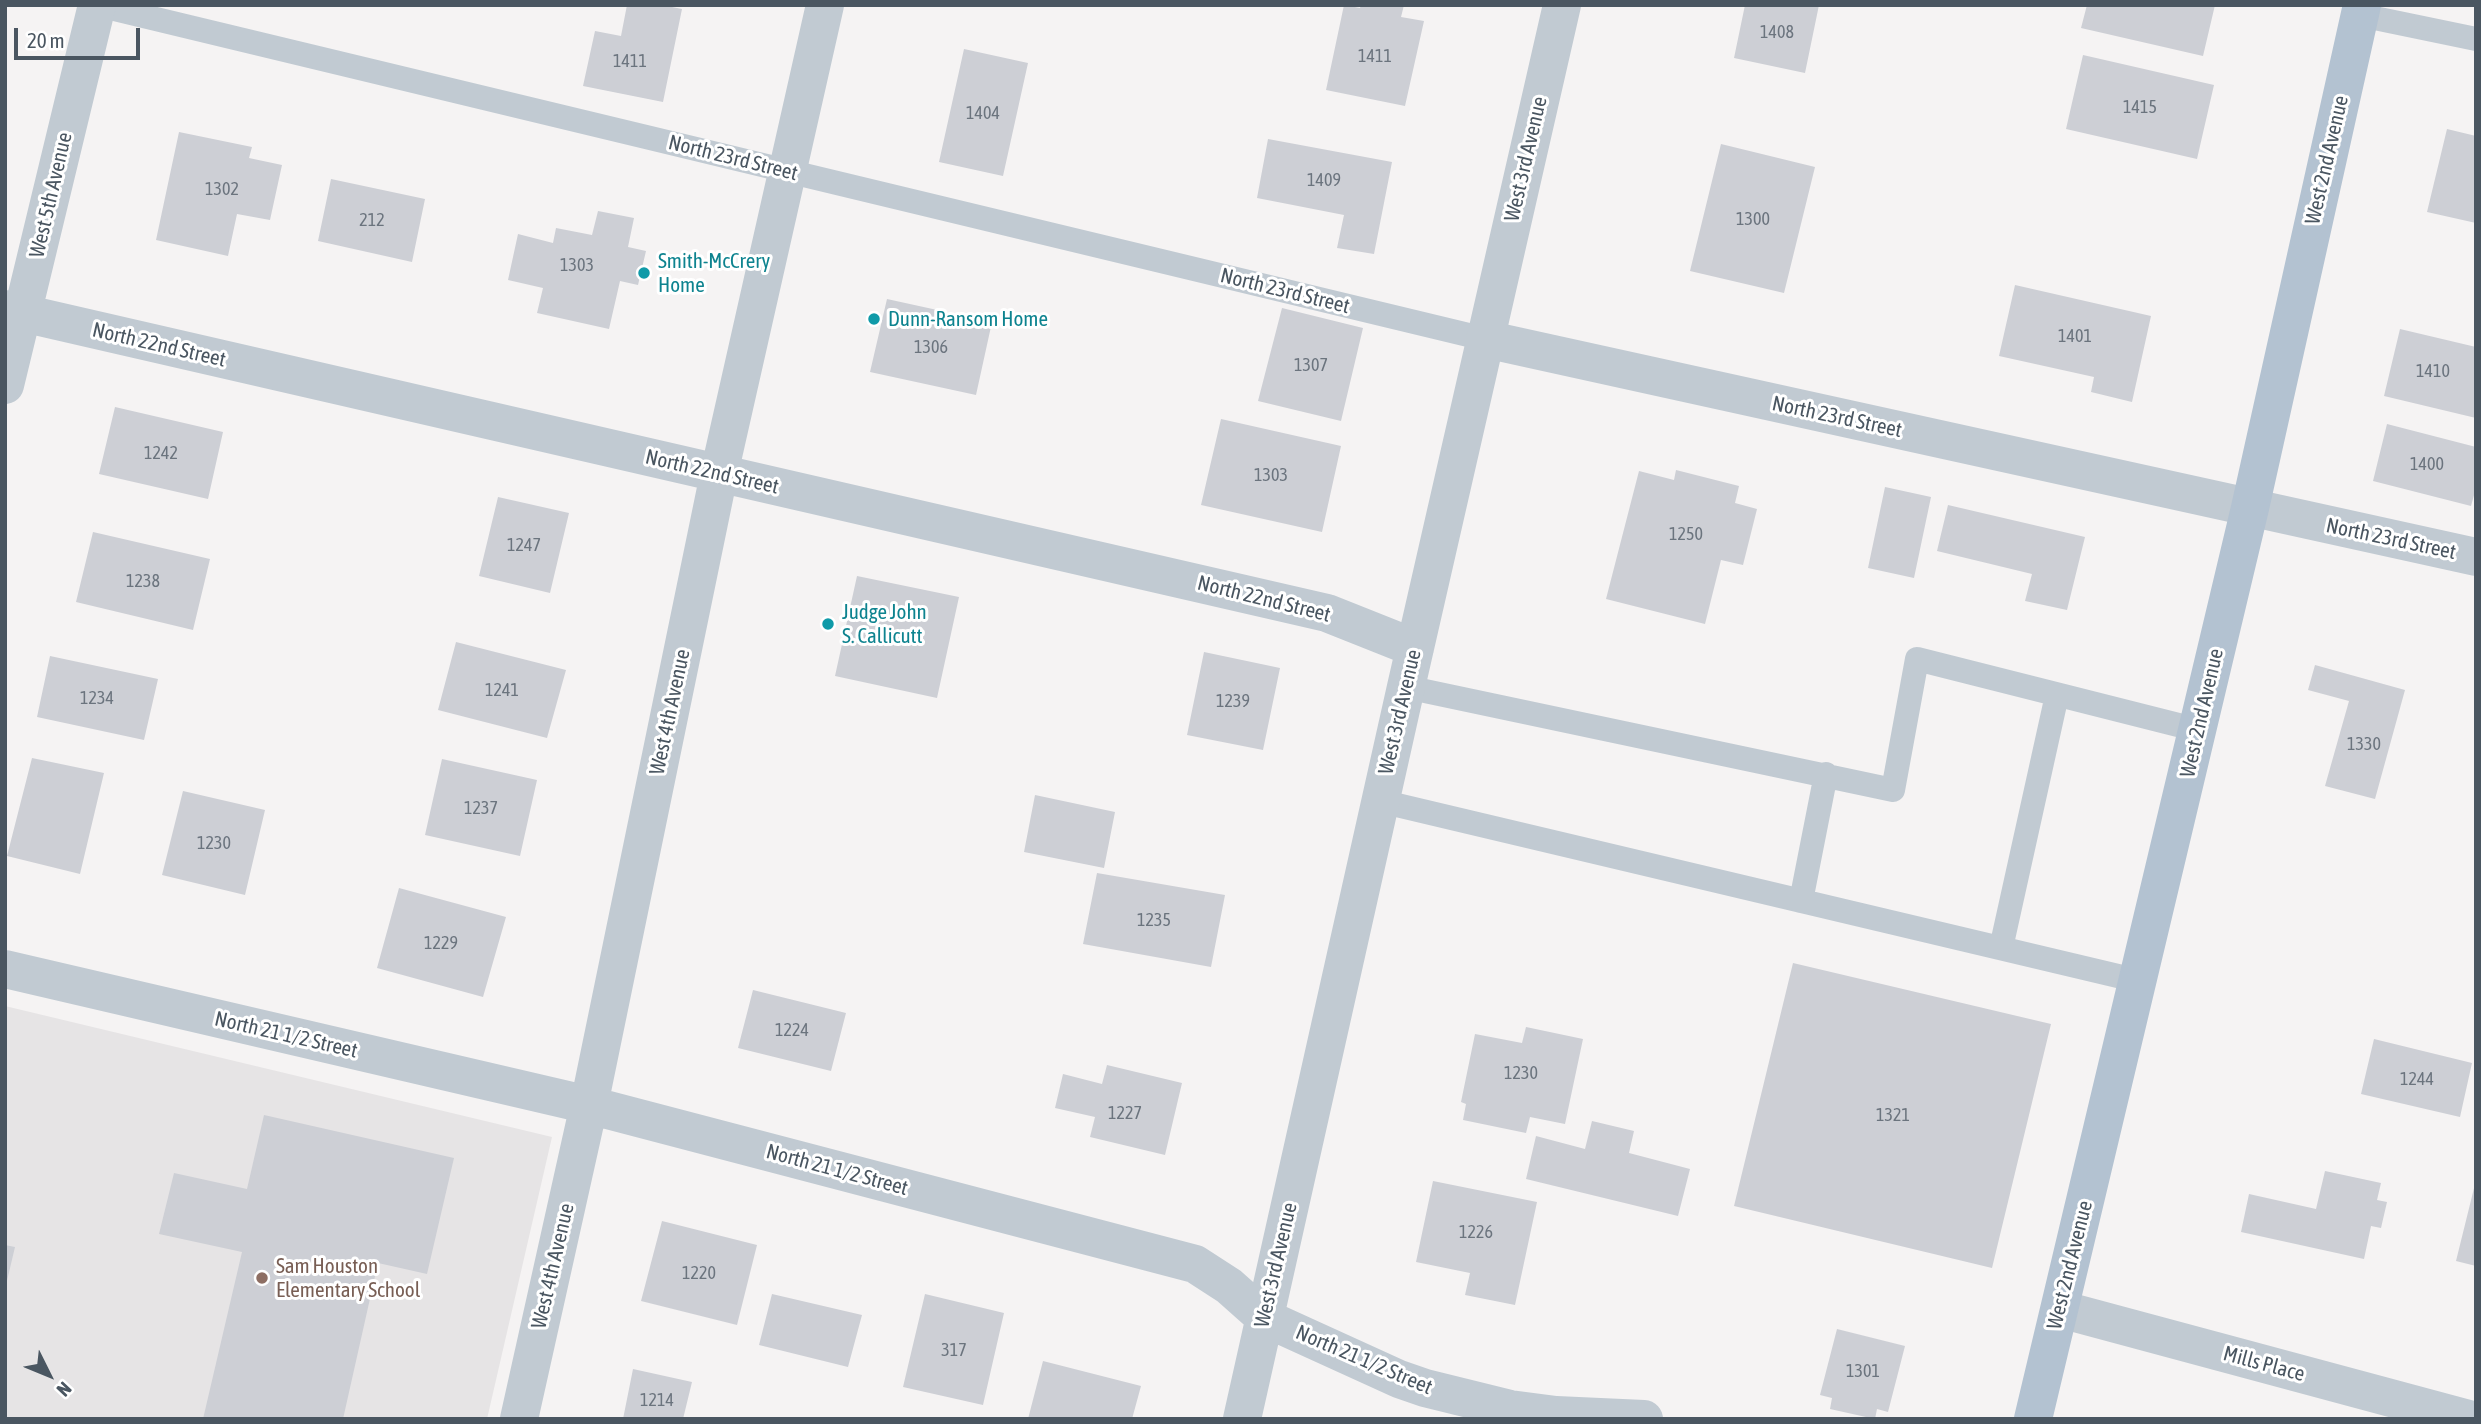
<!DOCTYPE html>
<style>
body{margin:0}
#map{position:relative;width:2481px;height:1424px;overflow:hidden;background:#f5f3f3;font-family:"Asap Condensed",sans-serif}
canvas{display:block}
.frame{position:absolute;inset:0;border:7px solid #4a5661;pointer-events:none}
.north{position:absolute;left:14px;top:1340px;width:70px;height:70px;-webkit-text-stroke:5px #fff;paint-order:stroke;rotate:133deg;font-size:19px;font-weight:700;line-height:28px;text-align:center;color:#4a5661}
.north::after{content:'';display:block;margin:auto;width:24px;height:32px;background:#4a5661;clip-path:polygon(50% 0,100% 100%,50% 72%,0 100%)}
.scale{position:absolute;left:14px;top:28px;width:126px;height:32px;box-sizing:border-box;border:4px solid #4a5661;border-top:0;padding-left:9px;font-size:21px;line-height:24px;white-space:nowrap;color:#4a5661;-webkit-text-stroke:5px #fff;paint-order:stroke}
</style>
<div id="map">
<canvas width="2481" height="1424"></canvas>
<div class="frame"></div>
<div class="north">N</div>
<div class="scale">20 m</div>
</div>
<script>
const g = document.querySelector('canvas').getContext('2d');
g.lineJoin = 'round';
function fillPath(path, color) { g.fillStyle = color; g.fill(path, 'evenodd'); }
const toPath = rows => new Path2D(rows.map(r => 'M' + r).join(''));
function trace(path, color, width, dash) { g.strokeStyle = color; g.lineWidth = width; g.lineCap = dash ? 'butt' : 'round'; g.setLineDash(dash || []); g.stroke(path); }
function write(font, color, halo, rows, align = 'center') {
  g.font = font + ' "Asap Condensed",sans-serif'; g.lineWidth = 6; g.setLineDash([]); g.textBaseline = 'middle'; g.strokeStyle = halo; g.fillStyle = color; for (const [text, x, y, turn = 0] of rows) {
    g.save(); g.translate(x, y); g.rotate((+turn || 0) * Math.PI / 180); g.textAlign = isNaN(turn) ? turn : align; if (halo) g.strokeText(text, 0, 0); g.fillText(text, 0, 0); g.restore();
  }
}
fillPath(toPath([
 [5,1006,552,1137,487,1419,5,1419]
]), '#e6e4e5');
fillPath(toPath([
 [627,5,662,5,682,9,663,102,583,86,595,31,621,36],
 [1344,5,1360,8,1361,5,1404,5,1401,17,1424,21,1405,106,1326,90],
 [1745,5,1819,5,1805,73,1734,58],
 [2087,5,2215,5,2203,56,2081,28],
 [964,49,1028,63,1003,176,939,162],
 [2083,55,2214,85,2197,159,2066,129],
 [2447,129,2476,136,2476,223,2427,212],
 [179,132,252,147,249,158,282,165,270,220,237,214,228,256,156,240],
 [1268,139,1392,162,1374,254,1337,248,1344,215,1257,198],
 [1721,144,1815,167,1784,293,1690,271],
 [331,179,425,199,412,262,318,241],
 [598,211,634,218,628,247,646,251,638,285,620,281,609,329,537,313,543,288,508,280,518,234,553,243,556,228,592,235],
 [2015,285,2151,316,2132,402,2091,392,2094,377,1999,356],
 [887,299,992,322,976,395,870,372],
 [1282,308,1363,328,1341,421,1258,401],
 [2400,329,2476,347,2476,418,2384,396],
 [115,407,223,432,208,499,99,474],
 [1221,419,1341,446,1322,532,1201,505],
 [2387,424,2476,447,2476,488,2471,506,2373,481],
 [1676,470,1739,486,1735,503,1757,509,1743,565,1721,560,1705,624,1606,599,1639,471,1674,480],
 [1885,487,1931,497,1914,578,1868,568],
 [498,497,569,513,550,593,479,576],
 [1948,505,2085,537,2067,610,2025,601,2032,574,1937,551],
 [93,532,210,559,193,630,76,602],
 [857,576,959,597,937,698,835,676],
 [456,642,566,670,547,738,438,710],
 [1204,652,1280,668,1263,750,1187,735],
 [50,656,158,679,144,740,37,717],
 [2315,665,2405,690,2375,799,2325,786,2349,701,2308,690],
 [32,758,104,773,80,874,7,856],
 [442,759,537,780,520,856,425,835],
 [183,791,265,810,245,895,162,875],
 [1035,795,1115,812,1104,868,1024,852],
 [1097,873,1225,895,1211,967,1083,944],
 [399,888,506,917,483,997,377,968],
 [1793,963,2051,1024,1992,1268,1734,1206],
 [753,990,846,1013,831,1071,738,1048],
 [1526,1027,1583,1039,1565,1124,1530,1117,1526,1133,1463,1120,1466,1104,1461,1102,1475,1034,1522,1043],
 [2374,1039,2472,1063,2460,1117,2361,1094],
 [1107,1065,1182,1083,1165,1155,1090,1137,1095,1117,1055,1108,1063,1074,1102,1084],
 [264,1115,454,1158,427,1274,378,1263,343,1419,203,1419,242,1252,159,1234,174,1173,247,1189],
 [1592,1121,1634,1131,1629,1153,1690,1169,1678,1216,1526,1179,1536,1136,1585,1149],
 [2325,1171,2381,1183,2377,1200,2387,1202,2381,1228,2371,1226,2364,1259,2241,1232,2249,1194,2316,1209],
 [1433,1181,1537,1202,1515,1305,1465,1295,1470,1273,1416,1262],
 [2475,1184,2476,1184,2476,1266,2456,1261],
 [662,1221,757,1245,737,1325,641,1301],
 [5,1245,15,1247,6,1285,5,1285],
 [772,1294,862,1315,848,1367,759,1345],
 [925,1294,1004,1313,983,1405,903,1387],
 [1837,1329,1905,1346,1888,1412,1877,1409,1875,1419,1830,1409,1832,1398,1820,1395],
 [1043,1361,1141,1386,1132,1419,1028,1419],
 [633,1369,692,1382,683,1419,623,1419]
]), '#cdcfd5');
trace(toPath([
 [98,5,1485,339],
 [2360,15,2476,39],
 [1406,687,1893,790,1917,659,2198,730],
 [1380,801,2139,981],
 [1801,901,1826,774],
 [2001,948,2057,695]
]), '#c1cad2', 24);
trace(toPath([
 [5,309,1327,613,1415,648],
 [1485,339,2476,557],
 [5,385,97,5],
 [5,969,589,1105,1195,1264,1229,1286,1265,1318,1399,1379,1425,1388,1510,1409,1556,1415,1644,1419],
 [2060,1309,2469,1419],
 [519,1419,589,1105,719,474,825,5],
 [1242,1419,1406,687,1562,5]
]), '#c1cad2', 38);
trace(toPath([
 [2033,1419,2250,508,2362,5]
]), '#b3c2d1', 38);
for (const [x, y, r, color] of [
 [644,273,7,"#0f9aa8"],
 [874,319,7,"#0f9aa8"],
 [828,624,7,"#0f9aa8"],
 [262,1278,7,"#8d6e63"]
]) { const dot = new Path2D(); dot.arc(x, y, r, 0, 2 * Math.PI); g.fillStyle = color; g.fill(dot); trace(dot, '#fff', 2.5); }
write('18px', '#6b747e', null, [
 ["1408",1777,32],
 ["1411",1375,56],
 ["1411",630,61],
 ["1415",2140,107],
 ["1404",983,113],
 ["1409",1324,180],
 ["1302",222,189],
 ["1300",1753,219],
 ["212",372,220],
 ["1303",577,265],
 ["1401",2075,336],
 ["1306",931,347],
 ["1307",1311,365],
 ["1410",2433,371],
 ["1242",161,453],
 ["1400",2427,464],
 ["1303",1271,475],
 ["1250",1686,534],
 ["1247",524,545],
 ["1238",143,581],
 ["1241",502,690],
 ["1234",97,698],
 ["1239",1233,701],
 ["1330",2364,744],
 ["1237",481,808],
 ["1230",214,843],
 ["1235",1154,920],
 ["1229",441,943],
 ["1224",792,1030],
 ["1230",1521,1073],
 ["1244",2417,1079],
 ["1227",1125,1113],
 ["1321",1893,1115],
 ["1226",1476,1232],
 ["1220",699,1273],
 ["317",954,1350],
 ["1301",1863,1371],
 ["1214",657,1400]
]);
write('21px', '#4a5661', '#fff', [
 ["North 23rd Street",733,158,14],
 ["West 3rd Avenue",1526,159,-77],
 ["West 2nd Avenue",2327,160,-77],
 ["West 5th Avenue",51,195,-77],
 ["North 23rd Street",1285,291,14],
 ["North 22nd Street",159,345,13],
 ["North 23rd Street",1837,417,12],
 ["North 22nd Street",712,472,13],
 ["North 23rd Street",2391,539,12],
 ["North 22nd Street",1264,599,14],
 ["West 4th Avenue",670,712,-78],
 ["West 3rd Avenue",1400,712,-77],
 ["West 2nd Avenue",2202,713,-77],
 ["North 21 1/2 Street",286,1035,13],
 ["North 21 1/2 Street",837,1170,15],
 ["West 3rd Avenue",1276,1265,-77],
 ["West 2nd Avenue",2070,1265,-76],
 ["West 4th Avenue",553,1266,-77],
 ["North 21 1/2 Street",1364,1360,23],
 ["Mills Place",2264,1364,15]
]);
write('21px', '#0d838f', '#fff', [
 ["Smith-McCrery",658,261],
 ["Home",658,285],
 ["Dunn-Ransom Home",888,319],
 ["Judge John",842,612],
 ["S. Callicutt",842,636]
], 'left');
write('21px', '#785e54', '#fff', [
 ["Sam Houston",276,1266],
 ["Elementary School",276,1290]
], 'left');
</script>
